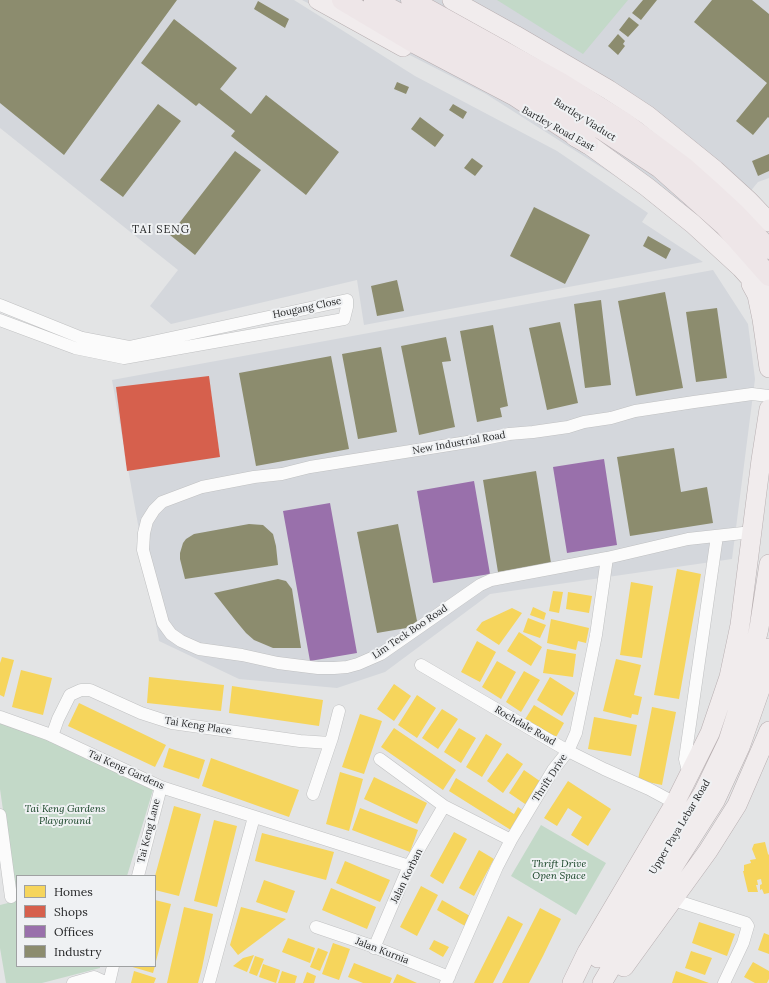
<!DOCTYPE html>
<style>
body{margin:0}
#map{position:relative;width:769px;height:983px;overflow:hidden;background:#e3e4e5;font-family:Lora,serif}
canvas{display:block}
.legend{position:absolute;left:16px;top:875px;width:140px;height:92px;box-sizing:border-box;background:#eff1f3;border:1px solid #9fa1a2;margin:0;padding:5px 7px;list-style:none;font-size:12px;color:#272829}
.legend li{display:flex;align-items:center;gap:8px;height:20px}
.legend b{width:20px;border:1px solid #9fa1a2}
</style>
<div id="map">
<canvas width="769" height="983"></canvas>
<ul class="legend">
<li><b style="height:11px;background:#f6d55c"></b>Homes</li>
<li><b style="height:11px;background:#d6604d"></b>Shops</li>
<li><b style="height:11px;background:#9970ab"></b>Offices</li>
<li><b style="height:11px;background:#8c8c6e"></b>Industry</li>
</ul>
</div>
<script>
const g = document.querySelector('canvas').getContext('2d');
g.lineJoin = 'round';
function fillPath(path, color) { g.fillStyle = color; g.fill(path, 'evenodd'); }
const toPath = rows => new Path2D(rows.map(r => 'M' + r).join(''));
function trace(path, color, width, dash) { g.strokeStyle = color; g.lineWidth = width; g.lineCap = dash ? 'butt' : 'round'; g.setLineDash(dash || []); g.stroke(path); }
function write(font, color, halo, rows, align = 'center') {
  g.font = font + ' Lora,serif'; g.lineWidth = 4; g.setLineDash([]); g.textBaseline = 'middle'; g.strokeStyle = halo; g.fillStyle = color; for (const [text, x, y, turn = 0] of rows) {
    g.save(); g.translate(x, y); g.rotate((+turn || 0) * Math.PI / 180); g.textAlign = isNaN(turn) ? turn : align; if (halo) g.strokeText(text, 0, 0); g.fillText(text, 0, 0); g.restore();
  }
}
fillPath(toPath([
 [0,0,294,0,415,76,557,151,648,213,642,222,703,262,364,325,357,280,171,324,150,306,178,270,0,128],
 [302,0,769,0,769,178,758,182,712,239,681,218,486,94],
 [713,270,748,324,755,379,732,559,490,594,385,672,337,688,239,679,159,641,112,380]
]), '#d4d7dc');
fillPath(toPath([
 [497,0,628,0,583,54],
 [0,723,22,728,153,790,127,876,17,876,17,966,100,966,100,968,42,983,6,983,0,948,0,905,16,901,0,789],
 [541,825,606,863,576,915,511,876]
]), '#c3d9c8');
fillPath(toPath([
 [677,569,701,574,679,699,654,695],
 [631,582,653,586,642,658,620,655],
 [553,591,563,592,559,613,549,611],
 [568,592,592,596,589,613,566,609],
 [533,607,546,613,544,620,530,615],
 [512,608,522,613,499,645,476,630,482,622],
 [528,618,546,625,540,638,523,632],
 [551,619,589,628,586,643,578,641,576,650,547,643],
 [519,632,542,647,531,666,507,651],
 [477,641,496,652,480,682,461,672],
 [547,649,576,654,573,677,543,673],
 [2,657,14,660,4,697,0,695,0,663],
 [616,659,641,665,634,695,642,697,638,715,632,714,631,718,603,711],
 [497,661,516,672,501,699,482,687],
 [21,670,52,678,43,715,12,707],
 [524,671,540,680,521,712,506,702],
 [149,677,224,685,221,711,147,703],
 [550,677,575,693,562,716,537,700],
 [394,684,411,696,394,721,377,709],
 [232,686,323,700,319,726,229,713],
 [417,695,436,708,417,738,398,725],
 [79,703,166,745,155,767,68,726],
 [534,705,564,723,555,739,524,721],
 [652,707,676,712,662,785,638,780],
 [442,709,458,719,438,749,422,738],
 [360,714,382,721,364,774,342,767],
 [594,717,637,725,631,756,588,749],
 [394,728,456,770,443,790,381,747],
 [459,728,476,738,461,763,444,752],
 [486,734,502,744,482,777,466,767],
 [169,748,205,760,199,779,163,767],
 [507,753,523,764,503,793,487,781],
 [211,758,299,790,289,817,202,786],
 [524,770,544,784,528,806,509,793],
 [340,772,363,779,349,831,326,824],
 [374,777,427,803,417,824,364,799],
 [456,778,514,814,518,807,526,813,514,832,449,791],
 [568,781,611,809,588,846,571,835,582,817,568,808,557,826,544,818],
 [174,806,201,814,179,896,155,890,155,876],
 [360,808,418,830,410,852,352,830],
 [214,820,237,826,217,907,194,901],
 [454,832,467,839,443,884,430,876],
 [262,833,334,852,326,880,255,861],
 [765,842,768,854,769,855,769,893,764,894,762,889,760,890,760,885,762,884,761,879,757,880,758,885,756,885,758,892,748,892,743,871,744,871,744,865,751,863,750,860,756,859,752,849,754,844],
 [479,850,494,859,474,896,459,888],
 [345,861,390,880,380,902,336,883],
 [264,880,295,891,287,913,256,902],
 [421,886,438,895,417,936,400,927],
 [331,888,376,907,367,929,322,910],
 [155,900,171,904,155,965],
 [442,900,470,916,465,926,437,910],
 [184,907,213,914,202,968,198,983,167,983],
 [241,907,286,919,238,955,230,945],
 [540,908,561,919,543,956,529,983,502,983],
 [508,916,523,924,493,983,474,983],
 [699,922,735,934,727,956,692,943],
 [764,933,769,935,769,954,758,950],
 [288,938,315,948,310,963,282,952],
 [434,940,449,947,443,957,429,949],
 [333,943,350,949,339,980,322,974],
 [318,948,328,952,320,971,310,967],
 [691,951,712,958,705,975,685,968],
 [254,955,247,972,233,966,243,958],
 [255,956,264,959,257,976,249,973],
 [753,962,769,971,769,979,767,983,755,983,744,977],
 [354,963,392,978,390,983,363,983,348,977],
 [263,964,280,970,276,983,259,977],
 [129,966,155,966,153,973],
 [134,971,156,978,154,983,131,983],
 [282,971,297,976,295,983,278,983],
 [676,971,709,983,672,983],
 [307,972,316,976,314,983,303,983],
 [397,974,417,983,393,983]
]), '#f6d55c');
fillPath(toPath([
 [209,376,220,457,127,471,116,387]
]), '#d6604d');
fillPath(toPath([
 [604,459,617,545,567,553,553,467],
 [474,481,490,574,433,583,417,491],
 [330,503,357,653,310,661,283,511]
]), '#9970ab');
fillPath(toPath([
 [0,0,177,0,64,155,0,103],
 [643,0,657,0,641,20,632,13],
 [712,0,752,0,769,14,769,118,768,117,753,135,736,121,767,83,694,22],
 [258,1,289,19,285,28,254,9],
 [629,17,639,25,628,37,619,30],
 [174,19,237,68,220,89,251,114,266,95,339,152,306,195,231,136,235,131,199,103,196,106,141,63],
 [618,34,625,41,623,44,625,46,618,55,608,46],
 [397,82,409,87,406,94,394,89],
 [158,104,181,121,123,197,100,180],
 [453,104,467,112,463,119,449,110],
 [420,117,444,135,435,147,411,129],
 [235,151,261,170,195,255,170,235],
 [769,154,769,171,758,176,752,161],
 [472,158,483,166,475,176,464,168],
 [534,207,590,235,565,284,510,256],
 [648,236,671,249,666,259,643,246],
 [397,280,404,311,377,316,371,286],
 [665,292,683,388,636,396,618,301],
 [601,300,611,385,585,388,574,304],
 [717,308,727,378,696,382,686,312],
 [560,322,578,403,547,410,529,328],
 [493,325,508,406,500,408,502,417,477,422,460,331],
 [446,337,451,361,442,362,455,427,419,435,401,346],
 [381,347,397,432,358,439,342,354],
 [331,356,349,449,256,466,239,373],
 [674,448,681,492,707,487,713,523,630,536,617,457],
 [536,471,551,563,498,572,483,480],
 [249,524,263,525,273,534,276,546,278,565,185,579,180,559,180,553,183,543,186,539,194,534],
 [398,524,418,626,377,633,357,532],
 [278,579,286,581,292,589,301,648,273,648,254,640,246,633,236,621,214,593]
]), '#8c8c6e');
const minor = toPath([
 [0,305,82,338,129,347,347,300,347,307,344,319,124,358,75,348,0,320],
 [752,532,688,539,607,558,491,580,480,585,381,654,358,664,347,667,334,668,318,668,278,663,242,655,199,649,181,641,171,634,163,623,143,550,144,533,147,521,154,510,162,502,202,487,254,477,282,474,310,467,474,441,509,434,533,432,568,427,584,422,611,418,635,411,694,402,752,394,769,396],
 [421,665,568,751,604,769,649,789,675,803],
 [0,717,48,734,161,787,409,866],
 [52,736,58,719,70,695,81,690,90,690,141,713,172,723,300,741,330,743],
 [380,759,444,806,511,840],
 [691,772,687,767,685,759,717,536],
 [313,794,332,738,339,711],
 [0,815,11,897],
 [138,876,161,787],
 [674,900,746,923,748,926,743,943,724,983],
 [316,927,369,945,449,977],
 [374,948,409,866,444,806],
 [73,983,94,977,107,983],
 [109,983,113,966],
 [209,983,254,817],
 [446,983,497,867,511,840,553,770,568,751,576,733,596,635,607,558]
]);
const primary = toPath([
 [318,0,403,47],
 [452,0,515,35,609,90,647,115,715,170,749,201,769,222],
 [575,137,588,144,647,187,693,224,741,268,769,299],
 [751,284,757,295,762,319,769,368],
 [598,958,650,877,703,793,728,741,746,684,759,628,769,564],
 [624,967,708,851,737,805,769,731],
 [572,983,587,952,675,803,710,733,729,677,740,625,761,460,769,409],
 [602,983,635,927,715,801,740,747,760,690,769,648]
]);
const trunk = toPath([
 [342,0,416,44,515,96,588,144],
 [374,0,499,67,581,116,660,168,724,225,769,276],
 [411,0,561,83,625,123,684,167,711,191,735,213,769,249]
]);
trace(minor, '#c0c1c2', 13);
trace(primary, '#b7aeb0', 20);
trace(trunk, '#b7aeb0', 21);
trace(minor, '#fbfbfb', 12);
trace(primary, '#f1eced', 19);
trace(trunk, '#eee6e8', 20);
write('10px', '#272829', '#eff1f3', [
 ["Bartley Viaduct",585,120,32],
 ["Bartley Road East",558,129,29],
 ["Hougang Close",307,308,-12],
 ["New Industrial Road",459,443,-10],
 ["Lim Teck Boo Road",410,632,-34],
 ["Tai Keng Place",198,726,9],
 ["Rochdale Road",525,726,30],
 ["Tai Keng Gardens",126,770,24],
 ["Thrift Drive",550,778,-57],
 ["Upper Paya Lebar Road",680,827,-59],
 ["Tai Keng Lane",149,831,-76],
 ["Jalan Korban",407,876,-64],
 ["Jalan Kurnia",382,951,21]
]);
write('italic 10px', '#0e3c1e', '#eff1f3', [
 ["Tai Keng Gardens",65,809],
 ["Playground",65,821],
 ["Thrift Drive",559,864],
 ["Open Space",559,876]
]);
g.letterSpacing = '1px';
write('11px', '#272829', '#eff1f3', [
 ["TAI SENG",161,230]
]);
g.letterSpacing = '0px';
</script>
